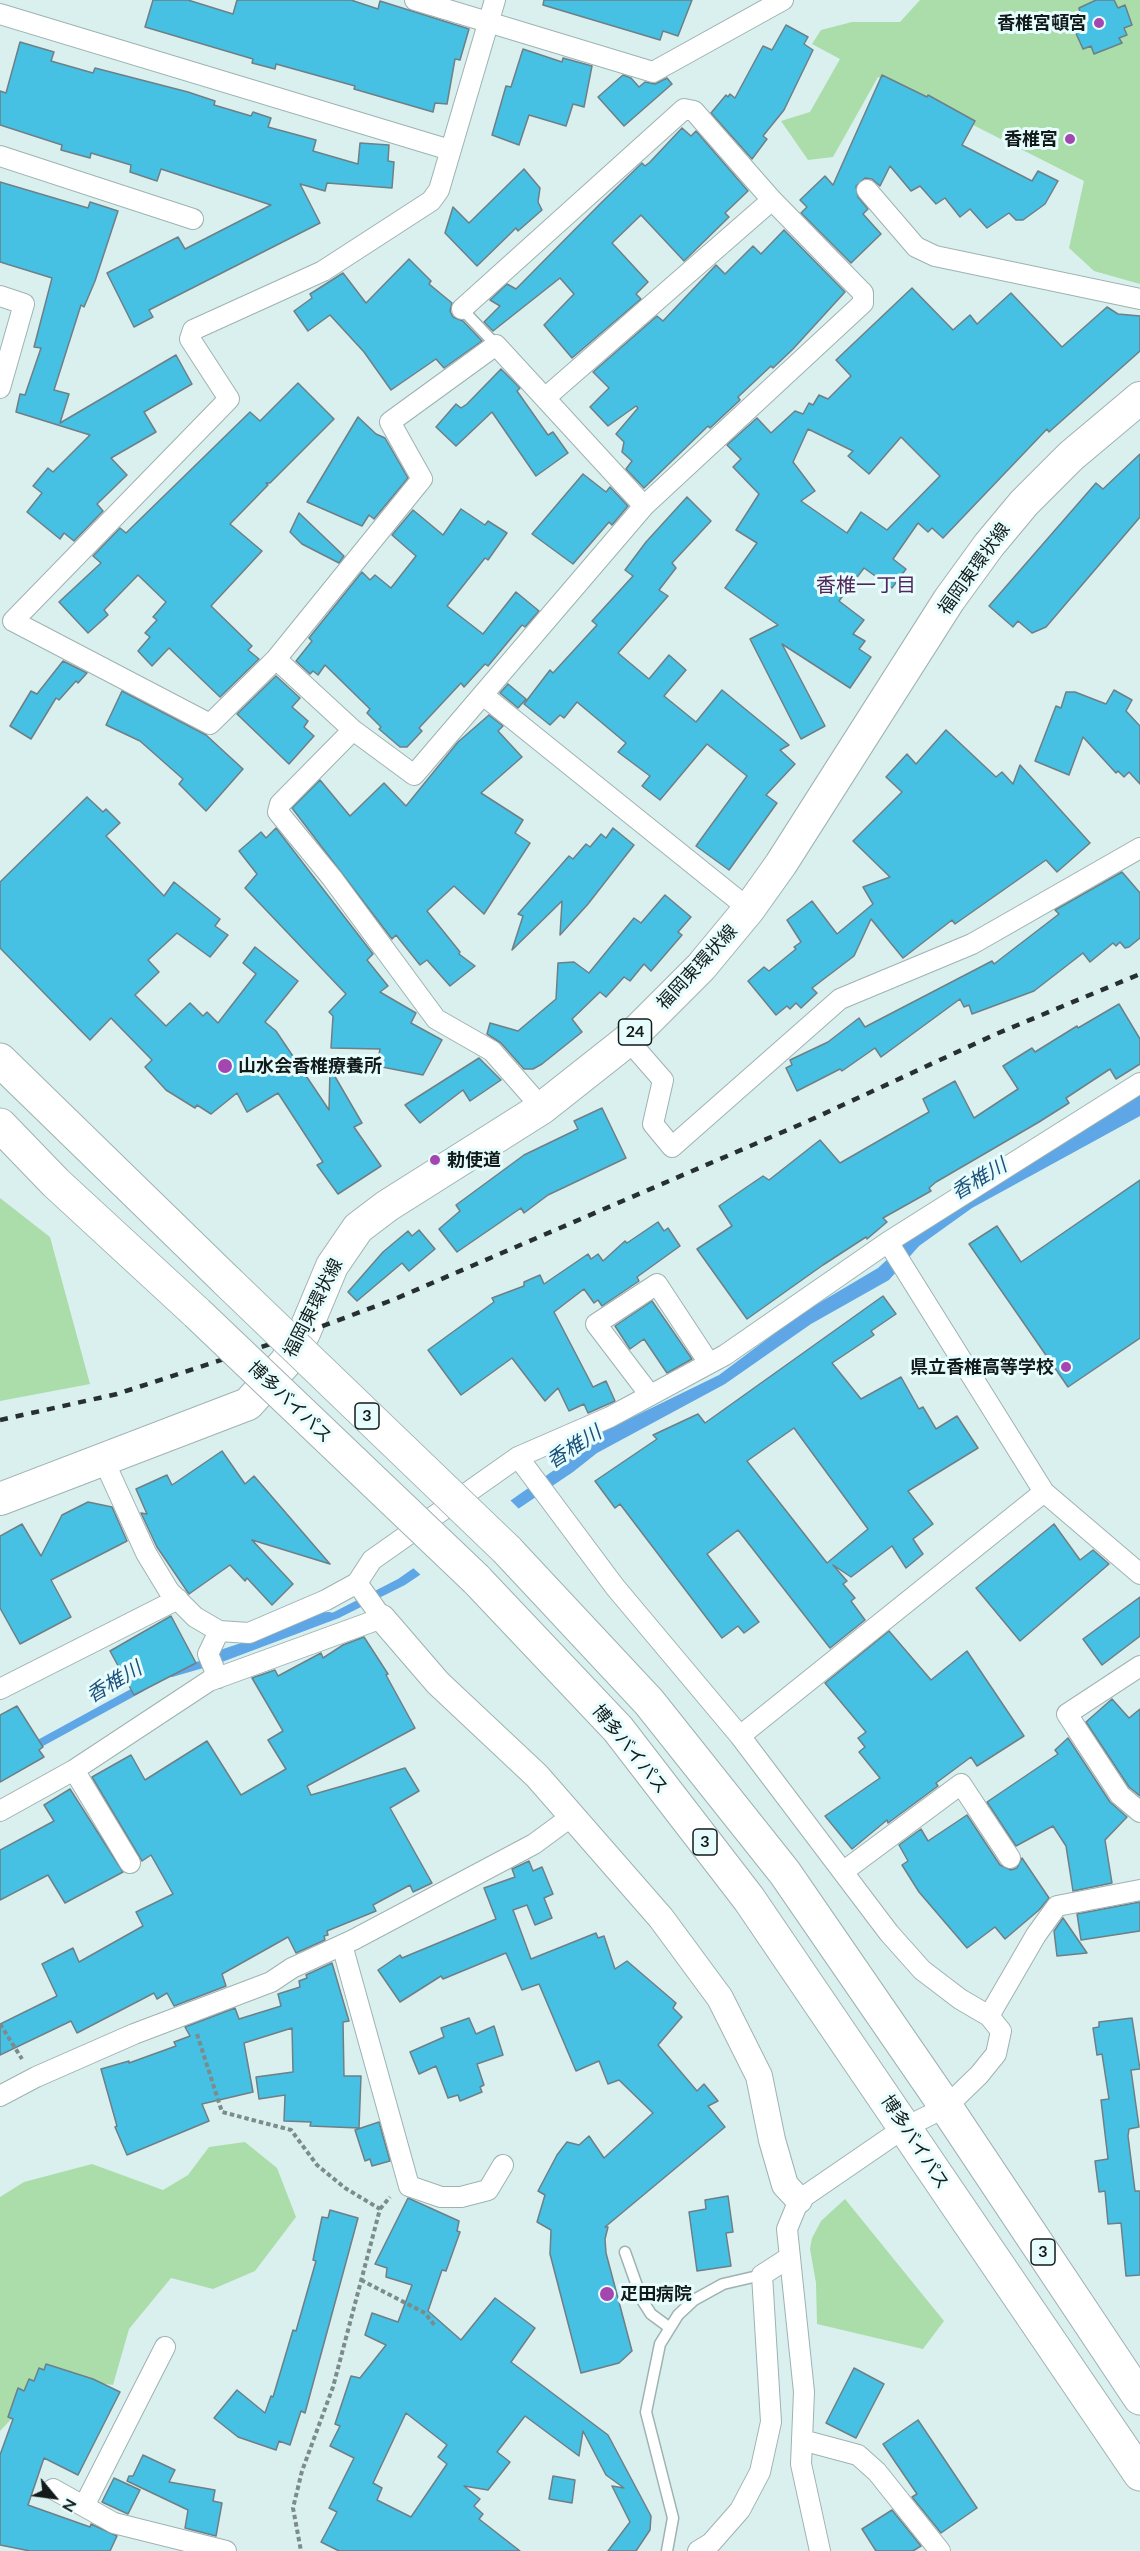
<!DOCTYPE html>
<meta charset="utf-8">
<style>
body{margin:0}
#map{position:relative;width:1140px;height:2551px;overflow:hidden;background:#daf0ef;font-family:Lato,sans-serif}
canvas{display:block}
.north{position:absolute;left:24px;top:2467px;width:60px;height:60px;-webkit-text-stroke:4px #e7fdfd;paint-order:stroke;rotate:119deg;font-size:16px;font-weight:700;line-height:24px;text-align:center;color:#121a1a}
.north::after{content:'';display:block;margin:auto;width:21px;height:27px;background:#121a1a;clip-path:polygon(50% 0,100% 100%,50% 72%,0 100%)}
</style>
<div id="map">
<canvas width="1140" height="2551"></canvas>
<div class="north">N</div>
</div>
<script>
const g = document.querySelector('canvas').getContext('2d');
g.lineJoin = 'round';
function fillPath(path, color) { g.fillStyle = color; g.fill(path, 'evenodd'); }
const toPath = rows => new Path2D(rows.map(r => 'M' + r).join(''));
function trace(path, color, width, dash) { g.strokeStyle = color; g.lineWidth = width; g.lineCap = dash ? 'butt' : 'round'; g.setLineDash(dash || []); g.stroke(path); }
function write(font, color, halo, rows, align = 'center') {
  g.font = font + ' Lato,"Noto Sans JP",sans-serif'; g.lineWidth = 6; g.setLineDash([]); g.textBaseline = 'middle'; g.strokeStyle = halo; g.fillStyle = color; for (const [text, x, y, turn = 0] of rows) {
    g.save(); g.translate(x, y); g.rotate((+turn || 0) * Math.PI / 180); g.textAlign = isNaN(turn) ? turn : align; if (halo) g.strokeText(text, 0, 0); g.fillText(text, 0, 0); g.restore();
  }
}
fillPath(toPath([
 [920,0,1140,0,1140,284,1094,271,1069,248,1084,181,878,77,833,157,808,160,781,121,810,112,840,59,812,44,821,30,852,22,900,22],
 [0,1198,50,1237,90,1384,0,1401],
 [245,2142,277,2168,296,2217,255,2271,213,2289,171,2278,129,2329,113,2385,51,2377,0,2431,0,2197,24,2182,92,2164,163,2190,188,2175,209,2147],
 [845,2199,944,2321,923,2349,817,2324,816,2283,810,2249,812,2238,821,2221]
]), '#ada');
fillPath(toPath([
 [1140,1093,1140,1116,972,1208,919,1246,889,1280,811,1324,725,1384,597,1453,573,1472,405,1585,339,1618,222,1662,217,1658,220,1650,334,1612,398,1579,570,1459,592,1437,719,1375,802,1313,878,1268,913,1236]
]), '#5ea6e5');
fillPath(toPath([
 [508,1498,521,1511,423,1577,411,1566]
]), '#daf0ef');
trace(toPath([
 [289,1628,314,1617,329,1616],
 [172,1673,210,1662],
 [33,1747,141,1688]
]), '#5ea6e5', 8);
const building = toPath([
 [153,0,188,0,233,14,237,0,351,0,378,9,380,1,469,29,460,60,455,59,447,104,435,103,433,112,354,89,355,86,276,64,275,69,252,63,253,59,145,27,153,0],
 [544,0,692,0,678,36,663,31,660,40,543,5,544,0],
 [1096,0,1114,0,1118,8,1125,5,1132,25,1124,28,1127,35,1119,38,1122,43,1094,54,1091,46,1083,49,1070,20,1081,17,1079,8,1096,0],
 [786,25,808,37,804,44,813,50,784,110,763,136,767,139,752,159,711,113,726,95,728,97,730,94,735,98,763,46,772,50,786,25],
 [20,42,54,52,51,61,93,73,95,68,188,92,215,101,214,105,251,116,253,112,271,118,268,127,316,140,313,151,358,164,360,143,389,145,388,161,394,162,392,188,327,183,325,191,300,184,320,223,149,310,153,317,134,327,107,273,178,237,185,249,271,205,161,169,157,181,130,172,131,165,91,153,90,158,61,150,62,145,0,125,0,91,6,93,20,42],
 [523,49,562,62,563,58,592,66,584,107,573,104,566,126,529,115,519,145,492,135,506,86,511,87,523,49],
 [623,75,631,78,639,87,645,82,655,84,667,78,672,84,624,126,598,97,623,75],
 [882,75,927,97,928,95,975,121,962,145,1032,181,1038,171,1058,181,1045,204,1023,220,1016,220,1009,213,987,228,970,209,960,217,945,198,936,204,920,186,911,191,890,166,880,186,872,179,865,178,856,186,858,197,868,209,863,214,881,234,851,263,801,213,807,207,800,200,825,176,833,185,882,75],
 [682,128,691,136,696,131,748,191,725,213,729,217,684,261,641,215,612,243,648,282,636,294,641,299,572,358,544,325,574,294,560,278,493,331,484,322,500,306,490,300,507,284,516,289,601,203,642,163,645,166,650,162,682,128],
 [524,169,540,188,538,202,542,210,518,231,516,228,477,266,445,233,453,207,469,223,524,169],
 [0,182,88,208,90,202,118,211,95,281,84,307,81,305,54,390,69,394,60,423,176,355,192,384,144,412,156,432,111,458,127,475,97,504,103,511,74,541,64,533,60,539,27,512,42,493,33,486,48,468,53,472,90,435,16,412,20,394,25,395,41,348,34,347,52,278,0,262,0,182],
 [784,230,845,292,793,349,773,368,771,366,738,397,740,400,710,428,708,426,644,488,626,469,632,461,622,452,624,442,616,434,638,408,636,406,608,426,590,407,609,388,593,372,657,316,663,321,716,265,725,274,753,246,761,254,784,230],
 [409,259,431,281,429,284,452,303,450,311,453,317,463,321,482,341,444,368,436,359,391,390,364,352,330,315,308,331,294,311,312,298,310,294,343,273,366,303,409,259],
 [912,288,953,330,970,315,977,324,1011,293,1062,347,1107,307,1118,314,1140,316,1140,351,1049,432,1047,429,943,538,932,528,928,532,918,523,893,559,906,569,892,588,864,568,839,601,864,620,853,634,865,641,859,649,871,657,850,688,782,644,825,726,801,739,750,639,778,625,725,588,757,543,736,530,759,494,733,467,741,459,727,445,757,418,771,433,795,411,803,414,809,403,813,405,819,395,828,399,851,376,836,360,912,288],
 [808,429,853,451,848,456,869,474,901,437,940,476,887,530,861,512,847,533,801,501,815,491,793,462,808,429],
 [501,369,520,388,517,391,548,435,553,432,568,453,536,476,492,412,456,446,436,427,456,404,461,408,467,404,501,369],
 [298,383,334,419,270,483,266,483,268,485,230,524,262,551,211,606,252,646,248,650,259,659,220,697,169,648,152,666,138,651,150,637,145,633,157,620,153,617,166,602,138,575,104,610,108,615,88,633,59,602,101,563,93,556,120,528,126,533,250,412,260,421,298,383],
 [358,417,376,434,385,438,408,478,374,519,369,515,362,526,307,502,358,417],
 [1140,454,1140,517,1046,627,1032,633,1018,621,1013,627,989,606,1096,483,1103,489,1140,454],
 [583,474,606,492,610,487,628,506,612,525,609,522,573,564,532,534,583,474],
 [687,497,711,521,672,563,676,568,659,590,668,596,618,653,649,679,669,655,686,670,664,696,696,722,722,690,789,745,780,750,795,764,766,795,777,803,729,870,696,846,747,776,707,744,660,800,642,786,650,776,618,752,626,743,577,702,564,718,560,715,550,725,524,704,550,670,553,673,597,625,592,621,633,576,625,570,646,542,687,497],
 [461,509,485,525,488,521,507,533,488,560,485,558,447,606,483,634,516,592,539,611,525,627,522,625,488,666,485,664,464,687,461,683,419,728,422,731,407,747,400,747,379,729,381,727,367,713,370,709,325,665,318,675,313,671,310,674,296,661,312,641,309,638,362,572,370,580,375,575,391,588,416,556,392,535,413,510,443,535,461,509],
 [299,513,344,556,339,563,302,544,290,532,299,513],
 [63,661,87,673,78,683,76,681,59,700,56,698,31,739,10,726,31,691,37,694,63,661],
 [276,676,300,698,292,707,308,721,304,727,314,736,289,764,237,714,276,676],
 [508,684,526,699,518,708,500,693,508,684],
 [1114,690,1132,700,1126,711,1140,726,1140,784,1129,772,1124,777,1118,771,1116,773,1083,737,1069,775,1035,761,1056,706,1061,708,1066,692,1075,692,1106,704,1114,690],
 [122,691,206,735,243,769,206,811,179,784,183,779,140,741,106,725,122,691],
 [489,715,503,726,498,731,522,757,481,793,523,820,515,833,530,843,484,914,454,886,427,911,460,952,459,954,475,966,450,986,427,960,420,965,396,935,392,939,292,808,320,780,350,816,384,783,406,806,458,742,489,715],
 [946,730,996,777,1002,772,1013,784,1020,765,1090,843,1057,872,1046,860,955,924,952,920,903,958,871,919,854,956,812,988,817,993,801,1008,796,1003,790,1009,787,1006,776,1015,748,981,764,967,769,971,796,949,794,947,801,942,787,920,812,901,837,934,873,904,863,887,890,877,853,841,902,792,886,777,907,754,916,764,946,730],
 [87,797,103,812,106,809,120,823,106,836,164,896,174,882,220,919,215,926,228,935,210,957,177,933,148,960,159,972,135,995,166,1026,190,1003,203,1016,207,1012,218,1023,256,974,243,963,255,947,298,981,265,1022,276,1031,329,1110,330,1068,362,1123,354,1127,381,1166,338,1194,317,1165,323,1162,278,1093,247,1112,237,1093,211,1114,197,1105,195,1108,166,1090,145,1067,152,1060,111,1018,90,1040,0,948,0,882,87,797],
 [276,828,373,954,367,960,388,986,380,992,416,1013,411,1023,442,1040,423,1075,377,1066,380,1049,331,1048,333,1016,329,1012,346,994,245,888,257,874,239,851,261,832,266,838,276,828],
 [613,828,634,845,588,904,560,935,562,901,512,950,523,916,518,914,569,856,573,859,586,844,590,847,601,834,606,838,613,828],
 [1122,872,1140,893,1140,938,1129,947,1125,948,1120,942,1116,946,1113,943,1090,962,1083,953,1034,991,972,1014,969,1005,964,1007,960,999,881,1057,875,1048,842,1071,840,1069,797,1091,786,1068,792,1065,790,1060,828,1042,859,1018,865,1027,992,961,994,964,1059,914,1055,910,1122,872],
 [665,895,691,917,678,932,682,935,651,971,644,964,630,981,624,977,606,997,600,992,572,1019,582,1032,542,1064,533,1069,524,1069,501,1043,487,1034,490,1023,518,1031,556,999,558,963,574,962,589,973,634,918,641,923,665,895],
 [1119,1004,1140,1039,1140,1064,1116,1079,1110,1069,1066,1098,1069,1103,1039,1122,936,1182,929,1188,931,1191,883,1218,887,1222,867,1239,866,1237,823,1265,747,1319,697,1249,732,1226,719,1206,763,1176,769,1180,820,1140,840,1163,929,1112,923,1099,955,1081,974,1118,1018,1089,1003,1066,1032,1048,1035,1052,1077,1026,1078,1028,1119,1004],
 [479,1058,501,1080,470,1101,463,1090,420,1123,405,1105,479,1058],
 [602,1108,626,1158,548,1195,524,1213,521,1208,457,1252,439,1229,460,1211,456,1205,524,1155,578,1129,574,1121,602,1108],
 [1140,1180,1140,1338,1068,1387,969,1244,997,1226,1021,1262,1140,1180],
 [658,1222,664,1231,668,1228,680,1246,637,1277,639,1281,602,1306,598,1300,594,1303,584,1289,554,1312,593,1387,606,1381,615,1401,588,1413,584,1404,569,1411,558,1388,545,1401,512,1358,461,1395,428,1350,494,1302,492,1298,524,1286,524,1282,540,1275,544,1284,588,1254,591,1259,598,1254,603,1261,625,1241,627,1243,658,1222],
 [419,1230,435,1249,409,1271,402,1263,357,1301,348,1292,383,1252,408,1231,412,1236,419,1230],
 [883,1296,896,1314,871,1331,874,1335,832,1363,861,1399,901,1377,919,1409,923,1407,936,1429,957,1416,978,1448,908,1491,933,1524,913,1539,923,1554,906,1568,892,1546,851,1577,833,1565,847,1581,843,1584,855,1598,851,1601,865,1620,830,1648,738,1530,707,1554,759,1622,744,1633,738,1626,722,1638,620,1504,615,1508,595,1481,657,1439,653,1435,698,1414,705,1423,883,1296],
 [794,1428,868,1529,827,1563,747,1461,794,1428],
 [652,1301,692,1359,667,1373,644,1339,630,1349,615,1326,652,1301],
 [222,1451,245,1484,254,1476,330,1564,252,1540,293,1584,272,1605,247,1578,245,1581,230,1565,189,1594,157,1547,141,1513,147,1514,136,1489,167,1475,172,1485,222,1451],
 [88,1502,112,1507,127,1541,51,1580,71,1617,20,1644,0,1608,0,1536,22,1524,41,1556,62,1515,88,1502],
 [1054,1524,1080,1560,1093,1550,1109,1564,1020,1641,976,1588,1054,1524],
 [1140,1597,1140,1636,1102,1665,1083,1639,1140,1597],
 [171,1616,196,1663,134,1695,110,1651,171,1616],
 [889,1631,931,1680,967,1651,1024,1736,977,1766,971,1757,936,1783,938,1786,888,1823,887,1820,852,1849,825,1816,880,1778,859,1752,865,1747,858,1738,866,1732,825,1683,889,1631],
 [364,1637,388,1674,386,1675,415,1728,307,1786,311,1795,405,1768,419,1791,390,1808,432,1883,413,1892,410,1885,373,1905,376,1911,327,1931,328,1935,324,1936,325,1940,296,1953,288,1937,222,1974,226,1986,174,2006,167,1993,157,1999,154,1993,77,2033,71,2021,0,2055,0,2024,57,1996,42,1964,73,1948,79,1962,143,1926,136,1912,173,1894,151,1855,142,1861,92,1777,131,1755,145,1780,207,1741,241,1795,286,1769,268,1740,283,1731,252,1678,275,1670,278,1676,321,1653,323,1658,343,1645,364,1637],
 [1112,1699,1129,1718,1140,1709,1140,1796,1129,1787,1086,1722,1112,1699],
 [17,1706,43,1747,39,1750,44,1757,0,1782,0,1715,17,1706],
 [1068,1738,1110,1802,1127,1817,1105,1840,1112,1883,1073,1891,1066,1846,1053,1826,1016,1846,987,1802,1058,1754,1055,1750,1068,1738],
 [70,1789,123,1872,65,1903,48,1875,0,1900,0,1850,54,1821,44,1805,70,1789],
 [967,1815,1000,1865,1011,1870,1017,1868,1022,1858,1049,1898,1039,1910,1005,1939,995,1927,967,1948,919,1892,902,1865,908,1861,899,1845,921,1829,928,1841,967,1815],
 [529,1861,533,1871,542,1867,553,1894,544,1898,552,1918,535,1925,527,1905,513,1910,531,1959,596,1933,598,1938,604,1936,615,1969,627,1961,676,2003,673,2008,682,2017,658,2045,697,2091,704,2084,718,2101,708,2106,725,2127,605,2227,608,2227,605,2239,606,2253,632,2351,619,2363,581,2373,550,2254,551,2230,537,2222,545,2195,538,2191,557,2155,567,2142,579,2145,589,2136,604,2158,653,2113,619,2080,608,2084,599,2061,576,2071,539,1984,522,1990,506,1953,443,1979,441,1976,400,2002,378,1970,400,1955,402,1958,496,1919,484,1888,515,1877,512,1869,529,1861],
 [1140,1902,1140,1931,1081,1940,1077,1914,1140,1902],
 [1063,1918,1087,1953,1057,1956,1054,1931,1063,1918],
 [332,1963,349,2021,343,2022,344,2076,361,2076,359,2128,310,2126,311,2122,284,2121,285,2095,259,2099,256,2077,293,2072,292,2028,244,2043,253,2092,202,2104,209,2121,127,2155,115,2127,117,2126,101,2069,129,2061,129,2063,176,2046,174,2042,190,2036,185,2027,235,2008,239,2019,281,2006,278,1994,300,1987,299,1981,307,1978,306,1975,332,1963],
 [469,2018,476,2034,494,2026,503,2055,477,2064,484,2085,480,2087,482,2092,460,2101,458,2095,448,2098,436,2066,419,2074,410,2052,444,2037,441,2028,469,2018],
 [1132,2018,1140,2069,1131,2070,1139,2127,1129,2129,1128,2136,1135,2191,1140,2191,1140,2275,1126,2276,1121,2223,1108,2224,1105,2191,1099,2192,1095,2161,1108,2159,1101,2100,1109,2099,1102,2054,1097,2055,1093,2028,1099,2027,1099,2022,1132,2018],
 [379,2122,390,2161,372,2166,370,2159,365,2161,355,2130,379,2122],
 [728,2196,733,2232,726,2233,731,2266,697,2271,689,2212,706,2209,705,2200,728,2196],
 [408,2198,459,2221,457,2231,460,2232,446,2271,442,2270,428,2311,461,2340,495,2298,535,2328,511,2362,608,2435,651,2516,650,2530,636,2551,608,2551,630,2522,612,2486,624,2488,606,2475,583,2431,579,2456,525,2416,497,2452,510,2462,488,2490,464,2486,480,2499,474,2506,483,2514,479,2519,520,2551,339,2551,321,2542,337,2512,329,2508,354,2458,330,2446,340,2426,335,2424,351,2376,360,2378,386,2345,365,2335,372,2313,398,2322,412,2285,386,2277,387,2268,375,2264,408,2198],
 [406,2413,447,2445,438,2457,447,2464,411,2517,377,2500,382,2488,373,2483,406,2413],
 [330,2210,358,2218,305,2413,301,2411,290,2445,279,2441,276,2450,238,2437,214,2418,237,2390,265,2413,271,2396,273,2397,293,2330,296,2331,316,2261,313,2260,322,2217,328,2218,330,2210],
 [46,2364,93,2379,120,2392,78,2475,44,2458,28,2505,90,2527,91,2524,117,2536,110,2551,30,2551,0,2545,0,2455,13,2419,8,2417,18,2388,24,2391,29,2379,34,2381,39,2368,44,2370,46,2364],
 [854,2368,884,2384,856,2438,826,2423,854,2368],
 [918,2420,977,2508,941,2533,912,2497,917,2494,883,2444,918,2420],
 [143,2455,175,2470,169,2482,215,2490,213,2501,222,2503,216,2536,185,2528,188,2510,127,2481,129,2476,133,2476,143,2455],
 [553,2476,575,2480,572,2503,549,2499,553,2476],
 [114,2478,140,2490,128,2514,102,2502,114,2478],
 [892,2510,921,2546,913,2551,876,2551,862,2529,892,2510]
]);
fillPath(building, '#46c0e3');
trace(building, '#6e7f86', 1.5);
const service = toPath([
 [462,309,496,345],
 [625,2252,642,2300,651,2314,670,2328],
 [667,2551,673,2518,646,2412,660,2344,678,2315,694,2300,723,2284,762,2275]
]);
const minor = toPath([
 [415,0,653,72,783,0],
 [495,0,439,190,431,201,323,271,193,330,190,339,229,399,13,621,210,724,276,659,422,479,390,422,496,345,644,506],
 [0,14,450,150],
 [0,156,193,219],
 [867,190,916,247,935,256,1140,299],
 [0,296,24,304,0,388],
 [545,398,772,200],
 [276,659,353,730,414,775,644,506,863,303,863,293,772,200,694,111,684,109,462,309],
 [483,695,749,909],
 [353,730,280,804,278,812,332,878,436,1019,492,1051,542,1108],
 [628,1040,663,1080,653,1124,672,1147,840,999,972,944,1140,848],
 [888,1242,1044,1492,1140,1574],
 [650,1395,596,1324,657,1284,709,1363],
 [518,1457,615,1587,740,1736,889,1933,922,1970,960,1999,989,2016,1001,2031,996,2054,979,2075,946,2107,904,2128,799,2200,787,2229,804,2392,801,2464,820,2551],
 [104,1461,146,1553,169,1591,195,1617,219,1631,249,1633,326,1600,357,1583],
 [1140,1666,1067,1714,1120,1795,1140,1812],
 [218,1678,208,1654,219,1631],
 [0,1689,178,1599],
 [740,1736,1044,1492],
 [74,1770,130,1863],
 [0,1811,74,1770,209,1681,382,1618,357,1583,372,1560,518,1457,610,1417,725,1355,888,1242,1140,1083],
 [844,1871,961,1784,1010,1858],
 [342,1945,409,2186,441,2197,461,2197,488,2190,503,2165],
 [989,2016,1036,1935,1057,1906,1140,1890],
 [0,2096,36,2077,134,2034,271,1982,292,1968,353,1940,534,1844,572,1816],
 [802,2440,858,2455,877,2472,940,2551],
 [53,2489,114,2523,226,2551],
 [84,2506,165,2347],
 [698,2551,711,2543,740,2510,760,2472,771,2422,762,2275,790,2257]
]);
const tertiary = toPath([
 [382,1618,438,1683,537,1776,661,1918,720,1998,759,2076,772,2140,785,2185,799,2200]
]);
const primary = toPath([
 [0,1499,248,1404,285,1363,304,1333,332,1266,358,1228,387,1206,542,1108,628,1040,701,967,749,909,781,864,949,600,989,545,1024,503,1071,456,1140,398]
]);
const trunk = toPath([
 [0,1060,228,1282],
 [0,1125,56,1183,197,1313],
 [507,1550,649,1702,785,1873,946,2107,1140,2398],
 [476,1579,618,1729,749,1899,1140,2474]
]);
trace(service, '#9eb2b2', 13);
trace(minor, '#9eb2b2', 22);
trace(tertiary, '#9eb2b2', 28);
trace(primary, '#9eb2b2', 34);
trace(trunk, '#9eb2b2', 35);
trace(toPath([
 [0,2024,22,2059],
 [197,2034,222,2112,291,2130,317,2165,345,2188,380,2209,333,2387,302,2471,293,2508,301,2551],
 [380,2209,390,2197],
 [361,2280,425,2313,435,2326]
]), '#7c8b8b', 4, [4.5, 3]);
trace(service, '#fff', 10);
trace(minor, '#fff', 20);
trace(tertiary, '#fff', 26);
trace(primary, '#fff', 32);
trace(trunk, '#fff', 33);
trace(toPath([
 [0,1420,117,1394,304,1333,395,1299,806,1122,996,1034,1140,974]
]), '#263030', 4.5, [8, 8]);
const trunkBridge = toPath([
 [228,1282,507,1550],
 [197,1313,476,1579]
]);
trace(trunkBridge, '#9eb2b2', 35, []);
trace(trunkBridge, '#fff', 33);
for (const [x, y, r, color] of [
 [1099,23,6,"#a346b0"],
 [1070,139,6,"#a346b0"],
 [225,1066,8,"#a346b0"],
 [435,1160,6,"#a346b0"],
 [1066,1367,6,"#a346b0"],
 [607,2294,8,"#a346b0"]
]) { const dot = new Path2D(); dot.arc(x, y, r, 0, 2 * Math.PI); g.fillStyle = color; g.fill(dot); trace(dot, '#e7fdfd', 2); }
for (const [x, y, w] of [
 [635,1032,33],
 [367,1416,24],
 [705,1842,24],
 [1043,2252,24]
]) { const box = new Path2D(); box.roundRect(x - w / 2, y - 13, w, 26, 4.5); g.fillStyle = '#e7fdfd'; g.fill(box); trace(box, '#121a1a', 1.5); }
write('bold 16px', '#121a1a', null, [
 ["24",635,1032],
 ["3",367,1416],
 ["3",705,1842],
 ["3",1043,2252]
]);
write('bold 18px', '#121a1a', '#e7fdfd', [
 ["香椎宮頓宮",1087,23],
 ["香椎宮",1058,139],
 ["山水会香椎療養所",238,1066,"left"],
 ["勅使道",447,1160,"left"],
 ["県立香椎高等学校",1054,1367],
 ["疋田病院",620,2294,"left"]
], 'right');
write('18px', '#121a1a', '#e7fdfd', [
 ["福岡東環状線",974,569,-54],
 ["福岡東環状線",697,967,-47],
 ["福岡東環状線",313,1308,-63],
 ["博多バイパス",290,1402,44],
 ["博多バイパス",630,1749,51],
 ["博多バイパス",915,2142,57]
]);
write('20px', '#532659', '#e7fdfd', [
 ["香椎一丁目",866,586]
]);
write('italic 20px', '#1d507a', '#e7fdfd', [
 ["香椎川",979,1179,-31],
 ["香椎川",574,1447,-33],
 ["香椎川",114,1682,-31]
]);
</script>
